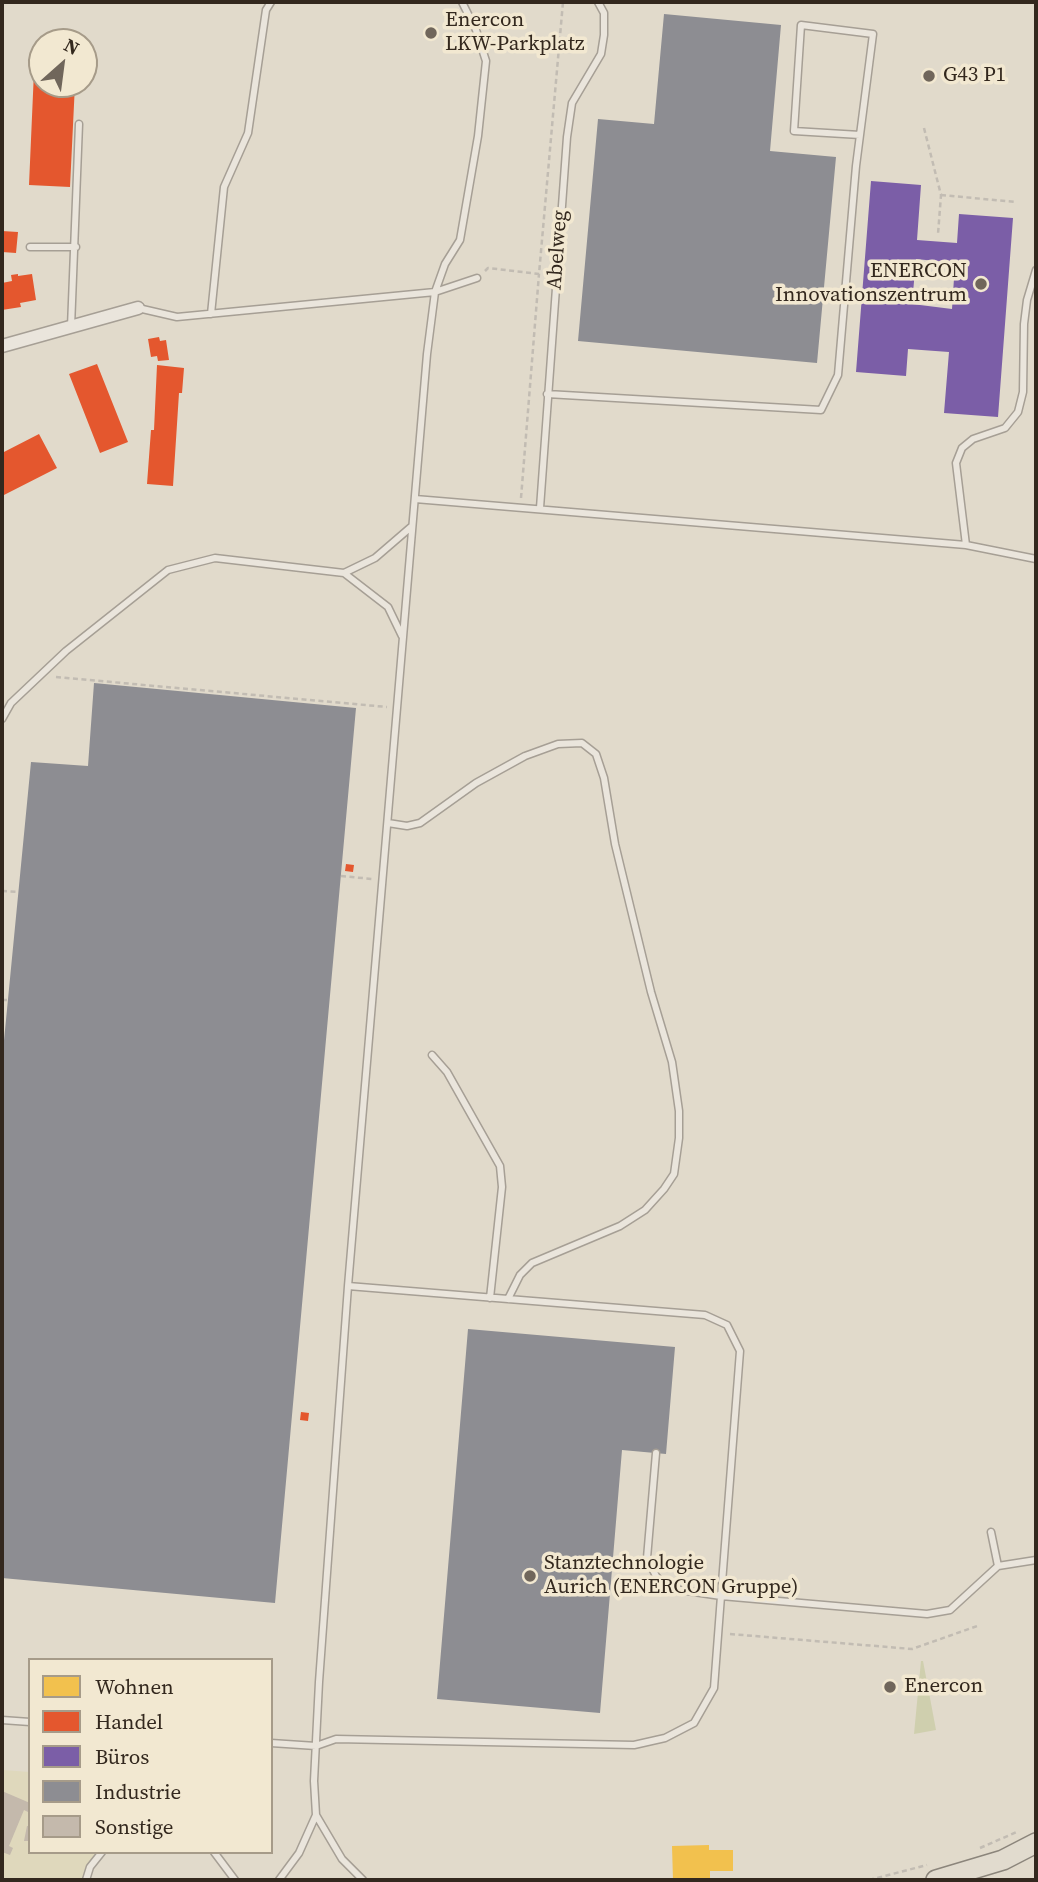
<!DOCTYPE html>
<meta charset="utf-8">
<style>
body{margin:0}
#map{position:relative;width:1038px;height:1882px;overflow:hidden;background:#e1dacb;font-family:"Source Serif 4",serif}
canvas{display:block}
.frame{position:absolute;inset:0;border:4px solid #33281e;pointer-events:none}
.legend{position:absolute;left:28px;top:1658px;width:245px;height:196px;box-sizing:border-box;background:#f2e8d1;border:2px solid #a69b89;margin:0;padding:9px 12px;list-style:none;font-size:21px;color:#33281e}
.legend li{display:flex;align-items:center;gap:14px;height:35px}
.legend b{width:35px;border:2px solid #a69b89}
.north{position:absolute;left:28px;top:28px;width:70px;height:70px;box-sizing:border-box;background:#f2e8d1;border:2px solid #a69b89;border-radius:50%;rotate:28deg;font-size:19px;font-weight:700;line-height:28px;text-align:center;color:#33281e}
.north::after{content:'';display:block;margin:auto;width:24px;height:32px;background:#70665b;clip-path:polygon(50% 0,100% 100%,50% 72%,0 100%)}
</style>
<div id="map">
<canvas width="1038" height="1882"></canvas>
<div class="frame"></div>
<ul class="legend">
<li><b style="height:19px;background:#f2c14e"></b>Wohnen</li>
<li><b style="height:19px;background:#e4572e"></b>Handel</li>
<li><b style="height:19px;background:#7b5ea7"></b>Büros</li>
<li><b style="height:19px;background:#8d8d92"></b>Industrie</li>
<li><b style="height:19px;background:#c4b9ac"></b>Sonstige</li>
</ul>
<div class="north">N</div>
</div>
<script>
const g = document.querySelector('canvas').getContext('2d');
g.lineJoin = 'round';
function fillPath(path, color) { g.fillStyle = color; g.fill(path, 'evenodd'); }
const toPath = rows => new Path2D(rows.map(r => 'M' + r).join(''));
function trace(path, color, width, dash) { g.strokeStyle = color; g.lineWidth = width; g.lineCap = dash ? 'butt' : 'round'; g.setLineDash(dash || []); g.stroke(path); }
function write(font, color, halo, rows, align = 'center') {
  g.font = font + ' "Source Serif 4",serif'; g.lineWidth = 7; g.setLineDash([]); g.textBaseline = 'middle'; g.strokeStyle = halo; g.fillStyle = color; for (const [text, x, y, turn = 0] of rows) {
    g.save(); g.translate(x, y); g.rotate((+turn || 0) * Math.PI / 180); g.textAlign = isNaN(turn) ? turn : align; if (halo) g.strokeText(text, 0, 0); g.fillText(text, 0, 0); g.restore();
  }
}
fillPath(toPath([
 [2,1770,30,1772,30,1852,102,1852,86,1880,2,1880]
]), '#dfd8bc');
fillPath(toPath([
 [921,1661,923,1661,936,1730,914,1734]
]), '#cfcfae');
fillPath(toPath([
 [709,1845,709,1850,733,1850,733,1871,710,1871,710,1879,673,1880,672,1846]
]), '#f2c14e');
fillPath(toPath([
 [34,71,42,71,42,84,75,84,70,187,29,185],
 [2,231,18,232,16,253,2,252],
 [18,274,18,276,32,274,36,300,20,303,21,307,2,310,2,283,12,281,11,275],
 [159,337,160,341,166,340,169,360,158,361,157,356,151,357,148,339],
 [97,364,128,442,100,453,69,374],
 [157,365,184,368,182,393,179,393,173,486,147,484,151,430,154,430],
 [39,434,57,468,2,496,2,453],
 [346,864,354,865,353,872,345,871],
 [301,1412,309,1413,308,1421,300,1420]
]), '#e4572e');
fillPath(toPath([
 [871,181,921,185,917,240,957,243,959,214,1013,218,998,417,944,413,949,352,908,349,906,376,856,372],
 [916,259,955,263,952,309,912,304]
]), '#7b5ea7');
fillPath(toPath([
 [664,14,781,25,770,151,836,157,817,363,578,341,598,119,654,124],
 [94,683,356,708,275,1603,2,1578,2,1061,31,762,88,766],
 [468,1329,675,1347,666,1454,622,1450,600,1713,437,1699]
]), '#8d8d92');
fillPath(toPath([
 [2,1791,30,1803,28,1812,24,1810,9,1846,13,1848,10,1855,2,1852],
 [27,1826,30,1826,30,1841,24,1841]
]), '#c4b9ac');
const service = toPath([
 [30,247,76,247],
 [138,308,177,317,435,292,477,278],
 [211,314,224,187,248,133,266,10,271,2],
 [71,327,79,124],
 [547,394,821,410,838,375,856,166,873,34,801,25,794,131,860,135],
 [415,499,966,545,1036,559],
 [540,508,567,137,572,103,601,54,604,35,604,13,598,2],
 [966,545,956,463,962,448,973,439,1005,428,1018,412,1023,392,1024,324,1027,300,1036,270],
 [344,573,375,558,411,527],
 [2,719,11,703,66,651,168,570,215,558,344,573,388,607,402,636],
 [388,823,407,826,420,823,476,783,525,756,558,744,582,743,596,754,604,778,615,844,651,992,672,1062,679,1111,679,1138,674,1174,664,1189,645,1210,620,1226,532,1263,520,1275,508,1299],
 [432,1055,447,1072,500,1166,502,1187,490,1298],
 [348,1286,705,1315,727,1325,740,1351,721,1596,927,1614,950,1610,998,1566,1036,1560],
 [991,1532,998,1566],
 [2,1720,30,1722],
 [271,1743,316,1746,336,1739,634,1745,665,1738,694,1723,714,1688,721,1596,667,1588,656,1576,647,1558,656,1453],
 [214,1852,235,1880],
 [86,1880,90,1867,102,1852],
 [279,1880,299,1853,316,1815],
 [363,1880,342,1859,316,1815,314,1781,319,1682,348,1286,427,354,435,292,445,264,460,240,478,136,486,61,476,30,462,2]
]);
const minor = toPath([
 [2,346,138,308]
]);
const primary = toPath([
 [936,1880,1003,1860,1036,1843]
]);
trace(service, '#a69f95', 9);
trace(minor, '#a69f95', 15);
trace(primary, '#8b857b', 22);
trace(toPath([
 [924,128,941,195,938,234],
 [941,195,1016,202],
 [485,271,488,268,539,274,563,2],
 [521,498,539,274],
 [56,677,387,707],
 [341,876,372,879],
 [2,891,18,892],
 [2,1000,7,1000],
 [730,1634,912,1649,980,1625],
 [980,1848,1019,1831],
 [869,1880,927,1865]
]), '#c2bcb3', 2.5, [5, 3.5]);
trace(service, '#eae5dc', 6);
trace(minor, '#eae5dc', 12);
trace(primary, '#e1dbce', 19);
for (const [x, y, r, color] of [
 [431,33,7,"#70665b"],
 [929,76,7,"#70665b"],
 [981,284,7,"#70665b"],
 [530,1576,7,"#70665b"],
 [890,1687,7,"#70665b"]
]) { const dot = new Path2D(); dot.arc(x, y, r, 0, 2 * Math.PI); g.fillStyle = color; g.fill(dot); trace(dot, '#f2e8d1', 2.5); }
write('21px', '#33281e', '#f2e8d1', [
 ["Enercon",445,21],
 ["LKW-Parkplatz",445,45],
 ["G43 P1",943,76],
 ["ENERCON",967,272,"right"],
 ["Innovationszentrum",967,296,"right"],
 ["Stanztechnologie",544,1564],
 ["Aurich (ENERCON Gruppe)",544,1588],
 ["Enercon",904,1687]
], 'left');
write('21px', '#33281e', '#f2e8d1', [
 ["Abelweg",558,250,-86]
]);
</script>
